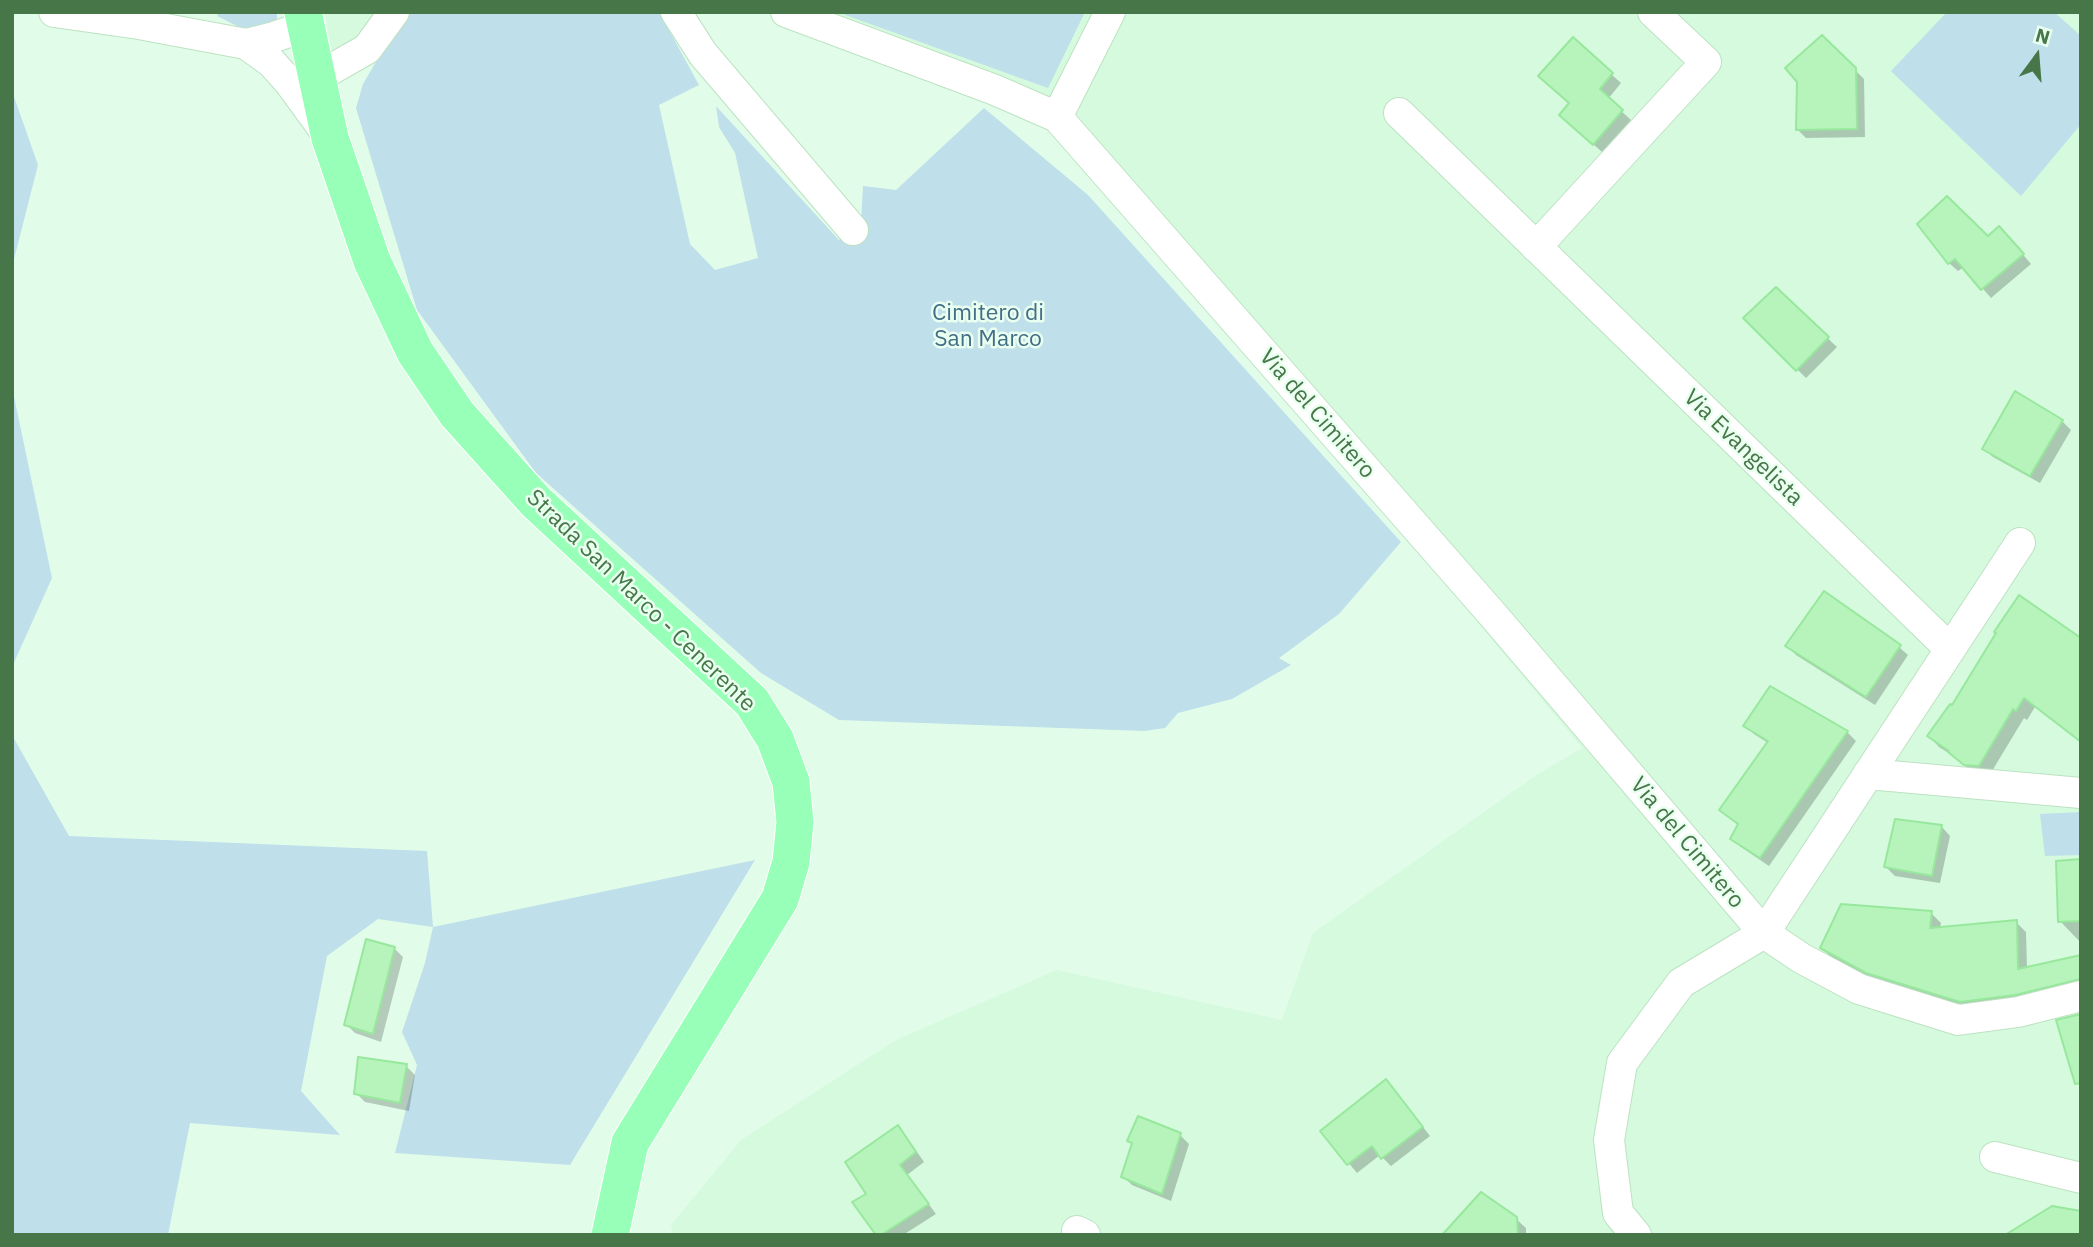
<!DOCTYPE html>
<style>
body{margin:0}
#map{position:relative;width:2093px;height:1247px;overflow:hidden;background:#e1fde9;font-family:"IBM Plex Sans",sans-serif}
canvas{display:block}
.frame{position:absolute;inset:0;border:14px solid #477648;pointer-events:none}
.north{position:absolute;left:2002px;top:21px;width:70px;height:70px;-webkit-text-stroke:5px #e9ffef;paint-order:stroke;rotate:16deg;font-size:19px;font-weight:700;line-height:28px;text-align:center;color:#477648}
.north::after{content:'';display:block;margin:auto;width:24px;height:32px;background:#477648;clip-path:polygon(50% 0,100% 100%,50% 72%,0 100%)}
</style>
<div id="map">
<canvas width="2093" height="1247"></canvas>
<div class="frame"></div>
<div class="north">N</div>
</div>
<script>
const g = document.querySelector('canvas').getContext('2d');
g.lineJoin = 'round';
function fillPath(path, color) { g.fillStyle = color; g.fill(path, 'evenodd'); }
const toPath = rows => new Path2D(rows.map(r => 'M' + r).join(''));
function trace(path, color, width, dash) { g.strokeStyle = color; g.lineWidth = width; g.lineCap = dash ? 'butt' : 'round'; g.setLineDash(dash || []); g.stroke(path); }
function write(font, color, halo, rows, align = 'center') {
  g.font = font + ' "IBM Plex Sans",sans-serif'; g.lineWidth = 5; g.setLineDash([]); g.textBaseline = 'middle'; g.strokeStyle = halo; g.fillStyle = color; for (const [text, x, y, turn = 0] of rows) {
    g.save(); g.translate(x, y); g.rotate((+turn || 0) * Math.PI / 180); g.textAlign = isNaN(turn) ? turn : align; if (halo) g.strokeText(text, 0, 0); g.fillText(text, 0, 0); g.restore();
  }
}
fillPath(toPath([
 [325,12,376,12,334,69],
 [786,12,2081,12,2081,1235,673,1235,671,1225,741,1140,896,1040,1057,970,1282,1020,1313,933,1538,774,1582,748,1057,117]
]), '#d5fade');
fillPath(toPath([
 [219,12,277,12,277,25,259,29,239,27,217,16],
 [405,12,659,12,699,85,659,105,690,244,715,270,758,258,735,153,719,127,716,106,839,240,861,223,863,186,896,190,984,108,1088,195,1401,542,1339,614,1279,658,1291,665,1232,699,1178,713,1165,728,1144,731,839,720,761,673,536,473,417,310,356,108,363,84],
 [837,12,1085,12,1048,88],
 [1947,12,2054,12,2081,36,2081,124,2021,196,1891,71],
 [12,91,38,165,12,267],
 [12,387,52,578,12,667],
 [12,735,69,836,427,851,433,927,755,860,570,1165,395,1153,417,1065,402,1032,425,963,433,927,378,919,327,956,301,1091,340,1135,190,1123,168,1235,12,1235],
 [2081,812,2081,855,2045,856,2040,814]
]), '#bfdfeb');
fillPath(toPath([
 [1822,37,1864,79,1865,137,1806,138,1797,129],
 [1573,40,1621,83,1608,99,1631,120,1602,152,1570,123],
 [2008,237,2031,264,1991,298,1964,267,1958,271,1949,263,1988,238],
 [1776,290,1837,347,1806,378,1745,318],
 [2062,421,2071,430,2040,483,1993,457,1984,449],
 [1788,646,1899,647,1908,655,1875,705,1796,655],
 [2081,650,2081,742,2035,707,2027,720,2024,718,1989,776,1976,775,1955,757,1939,747,1929,736],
 [1745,726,1847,732,1856,741,1769,866,1741,847,1732,838,1739,826,1721,810,1768,743,1754,734],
 [1897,821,1942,827,1950,836,1940,883,1895,876,1886,867],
 [2081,861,2081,943,2060,921],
 [1931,913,1941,923,1940,929,2016,922,2026,932,2027,969,2081,957,2081,990,1971,1011,1878,982,1832,958,1822,948],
 [394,948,403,957,381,1042,355,1033,346,1024],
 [406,1066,415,1075,409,1111,365,1102,356,1093],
 [1394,1090,1430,1136,1391,1166,1380,1155,1357,1173,1322,1131],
 [898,1127,906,1136,924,1162,907,1175,936,1214,903,1235,878,1235,869,1194],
 [1180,1135,1189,1144,1171,1201,1132,1185,1123,1176,1133,1144,1129,1141],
 [1516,1219,1526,1228,1526,1235,1445,1235]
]), '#0003');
const building = toPath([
 [1822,35,1856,68,1857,129,1796,130,1797,82,1785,68,1822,35],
 [1573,37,1613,73,1600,89,1623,110,1593,145,1559,115,1569,103,1538,76,1573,37],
 [1947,196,1988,236,1999,226,2024,254,1981,290,1955,259,1948,264,1917,224,1947,196],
 [1776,287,1829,337,1796,371,1743,318,1776,287],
 [2015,391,2063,420,2030,476,1982,449,2015,391],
 [1824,591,1901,645,1866,697,1785,646,1824,591],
 [2019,595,2081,638,2081,742,2024,698,2016,711,2013,709,1979,766,1964,765,1948,752,1949,751,1927,736,1950,704,1952,705,1996,633,1994,632,2019,595],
 [1770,686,1848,731,1760,858,1730,839,1738,824,1719,810,1768,741,1743,726,1770,686],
 [1895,819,1942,825,1932,876,1884,867,1895,819],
 [2081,859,2081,921,2058,922,2056,861,2081,859],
 [1841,904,1932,911,1930,928,2017,920,2018,969,2081,955,2081,979,2015,995,1960,1002,1866,973,1820,948,1841,904],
 [366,939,395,947,373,1034,344,1025,366,939],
 [2081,1014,2081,1083,2075,1084,2056,1020,2081,1014],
 [358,1057,407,1064,400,1103,354,1094,358,1057],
 [1386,1079,1423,1127,1381,1159,1372,1146,1347,1165,1320,1131,1386,1079],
 [1138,1116,1181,1133,1162,1194,1121,1177,1132,1143,1127,1141,1138,1116],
 [898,1125,916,1152,900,1165,929,1204,881,1235,876,1235,852,1202,866,1194,845,1162,898,1125],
 [1481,1192,1517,1217,1518,1235,1442,1235,1481,1192],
 [2052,1206,2081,1211,2081,1235,2005,1235,2052,1206]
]);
fillPath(building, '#b7f4bc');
trace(building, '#97e89c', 2);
const minor = toPath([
 [54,12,139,24,246,44,274,37,306,26],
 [676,12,703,54,853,230],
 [786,12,995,90,1057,117,1493,615,1764,933,1801,958,1859,989,1958,1020,2018,1012,2081,996],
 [246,44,271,62,289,82,327,134],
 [316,78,367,49,394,12],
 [1399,113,1950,649],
 [1057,117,1110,12],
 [1536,247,1706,62,1653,12],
 [1868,774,2081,793],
 [1995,1157,2081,1178],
 [1077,1231,1085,1235],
 [1636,1235,1618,1213,1609,1140,1622,1063,1681,983,1764,933,2020,543]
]);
const major = toPath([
 [303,12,330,138,372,261,415,352,457,414,536,502,752,702,775,739,791,782,795,822,791,862,780,899,630,1143,610,1235]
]);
trace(minor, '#bde2c2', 32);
trace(major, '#fff', 39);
trace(minor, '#fff', 30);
trace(major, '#97ffb7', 37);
write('23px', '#436e88', '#e9ffef', [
 ["Cimitero di",988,313],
 ["San Marco",988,339]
]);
write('23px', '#477648', '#e9ffef', [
 ["Via del Cimitero",1317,414,49],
 ["Via Evangelista",1743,448,44],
 ["Strada San Marco - Cenerente",641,601,44],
 ["Via del Cimitero",1687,843,50]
]);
</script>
